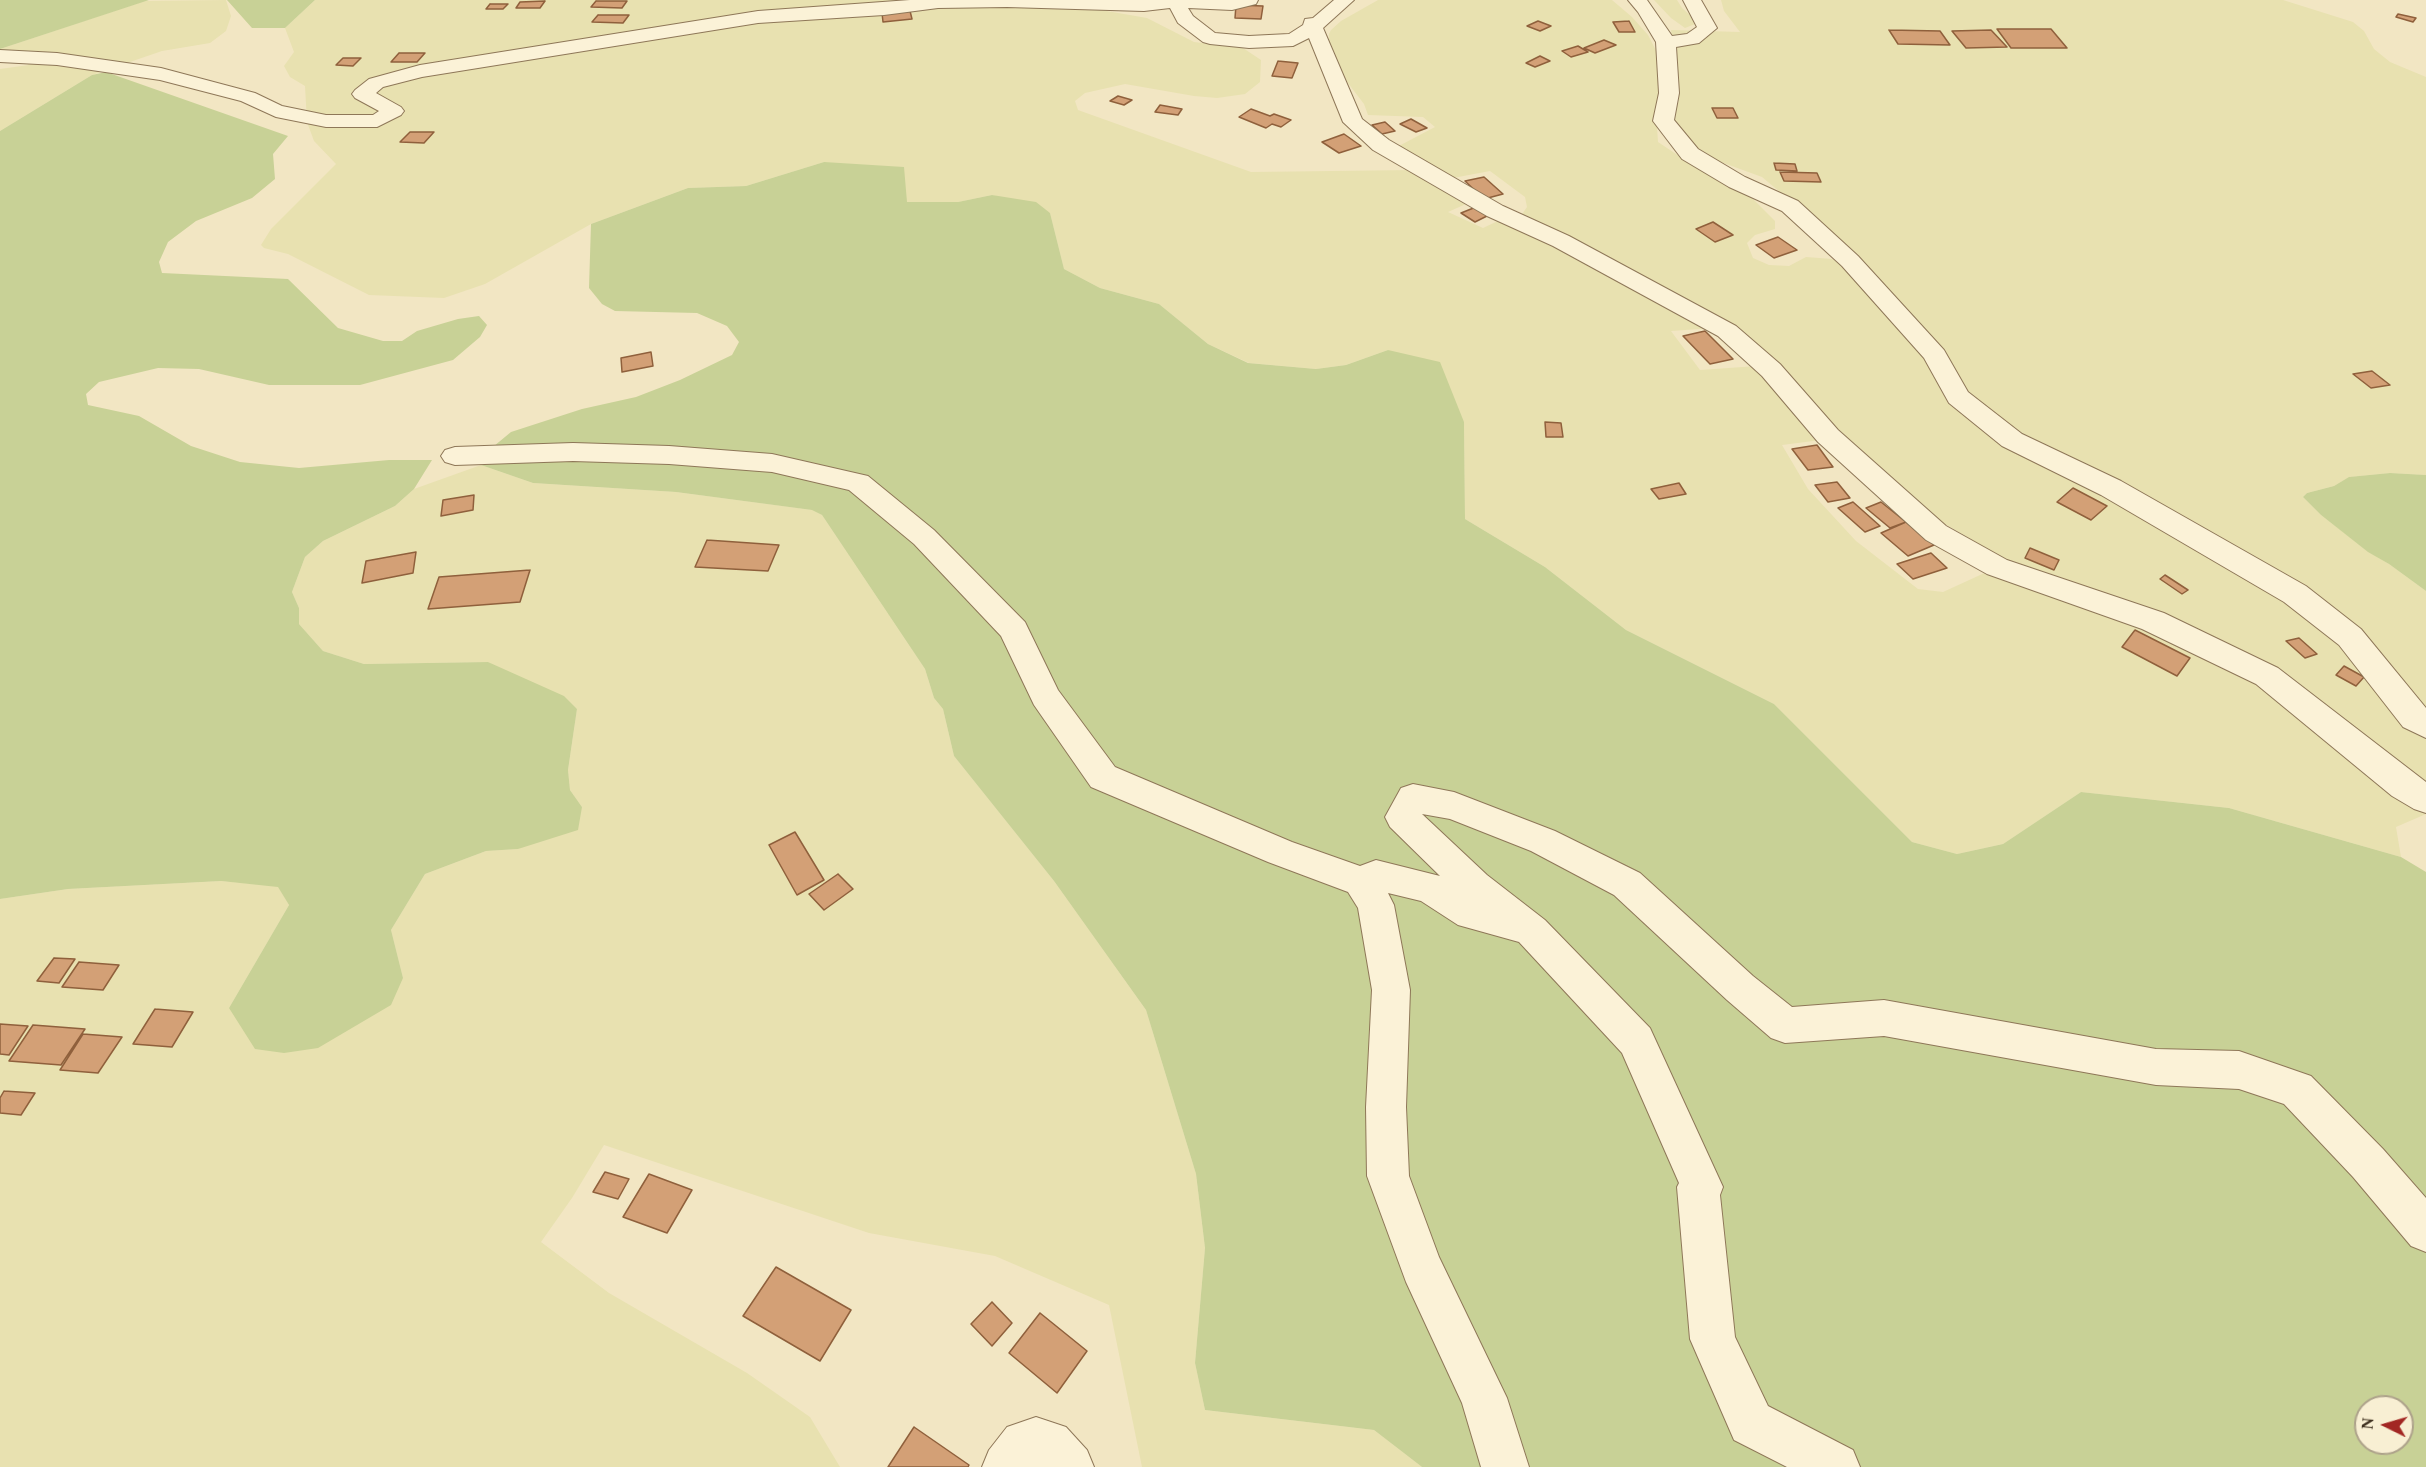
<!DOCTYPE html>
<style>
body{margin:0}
#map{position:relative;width:2426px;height:1467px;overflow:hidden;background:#f2e6c3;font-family:"Times New Roman",serif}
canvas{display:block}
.north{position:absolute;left:2354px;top:1395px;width:60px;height:60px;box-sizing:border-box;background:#f8efd3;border:2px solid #ada28a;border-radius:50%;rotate:275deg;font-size:16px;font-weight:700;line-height:24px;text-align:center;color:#3c2e1d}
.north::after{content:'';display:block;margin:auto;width:21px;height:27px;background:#a22723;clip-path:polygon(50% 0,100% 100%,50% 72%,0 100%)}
</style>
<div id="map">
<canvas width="2426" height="1467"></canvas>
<div class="north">N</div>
</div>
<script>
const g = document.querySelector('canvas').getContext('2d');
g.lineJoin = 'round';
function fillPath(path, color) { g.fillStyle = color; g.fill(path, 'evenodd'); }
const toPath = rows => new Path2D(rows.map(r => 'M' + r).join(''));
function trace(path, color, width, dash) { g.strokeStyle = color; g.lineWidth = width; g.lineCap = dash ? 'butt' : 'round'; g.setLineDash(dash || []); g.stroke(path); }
fillPath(toPath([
 [226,0,231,16,226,31,210,43,162,51,92,75,0,131,0,69,29,65,0,51,0,49,144,1],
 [315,0,1087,0,1095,9,1147,18,1194,42,1243,48,1261,60,1260,82,1245,94,1217,98,1194,96,1125,84,1085,93,1075,101,1078,110,1251,172,1414,170,1466,204,1448,212,1483,228,1500,220,1584,259,1713,328,1671,331,1700,370,1757,366,1821,440,1782,445,1808,489,1856,541,1918,589,1943,592,1991,570,2103,610,2267,682,2426,811,2426,814,2396,827,2401,857,2229,808,2081,792,2003,844,1957,854,1912,842,1774,704,1626,630,1545,567,1465,519,1464,422,1388,350,1346,365,1316,369,1249,363,1208,344,1159,304,1100,288,1064,269,1050,213,992,195,958,202,907,202,824,162,746,186,688,188,591,224,485,284,444,298,369,295,288,254,264,248,261,245,271,229,336,164,314,141,307,122,305,86,290,77,284,66,294,52,285,28],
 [1378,0,1612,0,1632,17,1648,35,1666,70,1656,112,1658,142,1700,170,1751,197,1775,221,1775,229,1755,235,1747,243,1753,258,1769,265,1789,266,1806,257,1832,259,1839,263,1923,356,1948,403,2006,448,2067,474,2243,571,2328,630,2426,738,2426,794,2256,662,2030,574,1911,504,1719,319,1685,298,1648,283,1520,217,1527,207,1525,197,1490,171,1453,178,1395,148,1435,127,1423,117,1368,115,1364,104,1328,57,1329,34,1331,30,1341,21],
 [1654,0,1677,0,1682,8,1692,17,1695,24,1685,28,1671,18],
 [1721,0,2283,0,2353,22,2364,31,2374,49,2390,62,2426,77,2426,475,2390,473,2350,477,2334,486,2307,493,2303,497,2321,515,2368,551,2389,564,2426,591,2426,710,2376,651,1987,417,1798,207,1762,177,1699,154,1671,125,1679,100,1671,30,1740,32,1724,11],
 [481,465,533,483,676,492,813,510,822,515,925,669,934,698,943,709,954,756,1054,881,1146,1010,1196,1174,1205,1248,1195,1363,1205,1410,1374,1430,1422,1467,1142,1467,1109,1305,995,1256,869,1233,604,1145,572,1198,541,1242,609,1293,747,1373,810,1417,840,1467,0,1467,0,899,68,889,221,881,278,886,289,905,229,1008,403,978,391,930,425,874,486,851,518,849,582,807,570,790,568,770,577,709,488,662,364,664,323,651,299,624,299,608,292,592,305,557,323,541,395,506,414,489]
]), '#e8e1b0');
fillPath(toPath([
 [0,0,149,0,0,49],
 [227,0,315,0,285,28,252,28],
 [106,72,288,136,273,154,275,179,252,198,196,221,168,242,159,262,162,273,288,279,338,328,383,341,402,341,417,331,458,319,479,316,487,325,480,337,453,360,360,385,269,385,199,369,158,368,99,382,86,394,88,405,139,416,191,446,240,462,299,468,389,460,432,460,414,489,395,506,323,541,305,557,292,592,299,608,299,624,323,651,364,664,488,662,564,696,577,709,568,770,570,790,582,807,578,830,518,849,486,851,425,874,391,930,403,978,391,1005,318,1048,284,1053,255,1049,229,1008,289,905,278,887,221,881,68,889,0,899,0,131,92,75],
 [824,162,904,167,907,202,958,202,992,195,1036,202,1050,213,1064,269,1100,288,1159,304,1208,344,1248,363,1316,369,1346,365,1388,350,1440,362,1464,422,1465,519,1545,567,1626,630,1774,704,1912,842,1957,854,2003,844,2081,792,2229,808,2401,857,2426,872,2426,1467,1422,1467,1374,1430,1205,1410,1195,1363,1205,1248,1196,1174,1146,1010,1054,881,954,756,943,709,934,698,925,669,822,515,812,510,676,492,533,483,481,465,488,451,511,432,582,409,636,397,680,380,732,355,739,342,727,326,697,313,615,311,602,304,589,288,591,224,688,188,746,186],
 [2366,1407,2402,1407,2402,1443,2366,1443],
 [2390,473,2426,475,2426,591,2389,564,2368,552,2321,515,2303,497,2307,493,2334,486,2349,477]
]), '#c8d196');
const building = toPath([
 [545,1,540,8,516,8,520,2,545,1],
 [596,1,627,1,622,8,591,7,596,1],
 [490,4,508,4,503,9,486,9,490,4],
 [1236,5,1263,6,1261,19,1235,18,1236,5],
 [910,11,912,19,883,22,882,13,910,11],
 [2398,14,2416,18,2413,22,2396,17,2398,14],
 [598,15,629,15,623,23,592,22,598,15],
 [1538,21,1551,26,1540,31,1527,26,1538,21],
 [1629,21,1635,32,1619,32,1613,22,1629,21],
 [1997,29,2051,29,2067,48,2011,48,1997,29],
 [1889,30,1940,31,1950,45,1898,44,1889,30],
 [1991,30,2007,47,1966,48,1952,31,1991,30],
 [1604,40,1616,45,1595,53,1584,48,1604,40],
 [1578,46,1588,52,1571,57,1562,51,1578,46],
 [399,53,425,53,417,62,391,62,399,53],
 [1540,56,1550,61,1535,67,1526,63,1540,56],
 [343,58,361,58,353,66,336,65,343,58],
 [1278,61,1298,63,1292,78,1272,76,1278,61],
 [1118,96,1132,100,1124,105,1110,101,1118,96],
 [1160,105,1182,109,1178,115,1155,112,1160,105],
 [1712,108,1733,108,1738,118,1717,118,1712,108],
 [1251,109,1270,116,1274,114,1291,120,1281,127,1272,124,1266,128,1239,117,1251,109],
 [1411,119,1427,128,1416,132,1400,124,1411,119],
 [1385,122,1395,131,1382,134,1372,125,1385,122],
 [410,132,434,132,424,143,400,142,410,132],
 [1344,134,1361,146,1339,153,1322,142,1344,134],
 [1774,163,1795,164,1797,171,1776,170,1774,163],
 [1780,172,1817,173,1821,182,1784,181,1780,172],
 [1484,177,1503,194,1484,199,1465,181,1484,177],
 [1476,207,1489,215,1475,222,1461,213,1476,207],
 [1713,222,1733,235,1715,242,1696,229,1713,222],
 [1778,237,1797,250,1774,258,1756,245,1778,237],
 [1705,331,1733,359,1710,364,1683,336,1705,331],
 [651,352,653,366,622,372,621,358,651,352],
 [2372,371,2390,385,2371,388,2353,374,2372,371],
 [1545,422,1561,423,1563,437,1546,437,1545,422],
 [1817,445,1833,467,1808,470,1792,449,1817,445],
 [1837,482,1850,498,1828,502,1815,485,1837,482],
 [1679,483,1686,494,1659,499,1651,489,1679,483],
 [2073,488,2107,506,2091,520,2057,502,2073,488],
 [474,495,473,510,441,516,443,500,474,495],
 [1853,502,1880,526,1865,532,1838,508,1853,502],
 [1881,502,1906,522,1890,528,1866,508,1881,502],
 [1906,522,1934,545,1908,556,1881,533,1906,522],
 [707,540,779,545,768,571,695,567,707,540],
 [2030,548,2059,560,2054,570,2025,558,2030,548],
 [416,552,413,573,362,583,366,561,416,552],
 [1931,553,1947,568,1913,579,1897,564,1931,553],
 [530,570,520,602,428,609,439,577,530,570],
 [2165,575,2188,590,2182,594,2160,579,2165,575],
 [2135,630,2190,658,2177,676,2122,647,2135,630],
 [2299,638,2317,654,2305,658,2286,641,2299,638],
 [2344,666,2364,677,2356,686,2336,675,2344,666],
 [795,832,824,880,797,895,769,845,795,832],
 [838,874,853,889,824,910,809,894,838,874],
 [54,958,75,959,59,983,37,981,54,958],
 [79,962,119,965,103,990,62,987,79,962],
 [155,1009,193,1012,172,1047,133,1044,155,1009],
 [0,1024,28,1026,9,1055,0,1054,0,1024],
 [33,1025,85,1029,61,1065,9,1061,33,1025],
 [83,1034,122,1037,98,1073,60,1070,83,1034],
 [4,1091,35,1093,21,1115,0,1113,0,1098,4,1091],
 [605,1172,629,1179,618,1199,593,1192,605,1172],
 [649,1174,692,1190,667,1233,623,1217,649,1174],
 [776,1267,851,1310,820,1361,743,1316,776,1267],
 [992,1302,1012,1323,992,1346,971,1324,992,1302],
 [1040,1313,1087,1351,1057,1393,1009,1353,1040,1313],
 [914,1427,969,1465,968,1467,888,1467,914,1427]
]);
fillPath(building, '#d3a076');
trace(building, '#8f603c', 1.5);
const street = toPath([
 [910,0,1258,0,1256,4,1232,10,1188,8,1193,16,1215,33,1249,36,1289,34,1303,25,1305,19,1313,18,1334,0,1354,0,1323,28,1362,119,1389,140,1503,206,1569,236,1736,326,1780,364,1838,430,1946,526,2007,560,2164,613,2278,668,2426,782,2426,813,2414,809,2392,796,2256,684,2142,629,1987,574,1926,540,1818,442,1762,376,1718,336,1553,246,1487,216,1373,150,1343,122,1309,38,1293,46,1249,48,1210,44,1203,42,1178,23,1170,8,1144,11,1007,7,938,8,884,15,758,23,422,77,383,87,376,93,401,107,404,111,401,115,377,127,326,127,276,117,241,101,160,80,57,65,0,62,0,50,57,53,161,68,255,93,282,106,326,115,373,115,379,111,355,98,352,94,355,90,369,79,420,65,758,11,910,0],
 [1628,0,1647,0,1672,36,1687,34,1697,27,1683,0,1701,0,1717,28,1699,43,1676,47,1679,93,1674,120,1698,149,1745,177,1798,201,1858,256,1944,350,1968,392,2022,434,2121,481,2306,586,2361,629,2426,708,2426,738,2403,727,2339,645,2284,602,2101,495,2002,446,1949,403,1924,358,1842,266,1782,211,1729,187,1682,159,1653,121,1659,93,1656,42,1638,12,1628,0],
 [573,443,669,446,772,454,868,476,934,530,1025,622,1058,690,1115,767,1292,842,1360,866,1376,860,1440,876,1390,827,1385,817,1401,788,1413,784,1454,792,1555,831,1640,873,1753,976,1792,1007,1884,1000,2156,1049,2239,1051,2311,1076,2383,1149,2426,1198,2426,1252,2411,1246,2353,1177,2284,1104,2239,1089,2156,1085,1884,1036,1785,1043,1771,1038,1727,1000,1614,895,1531,851,1450,819,1422,814,1487,875,1545,920,1650,1028,1723,1187,1720,1195,1735,1337,1768,1406,1853,1450,1860,1467,1787,1467,1734,1440,1690,1339,1677,1187,1679,1183,1622,1053,1519,942,1458,925,1421,901,1388,893,1394,905,1410,990,1406,1107,1409,1176,1439,1257,1507,1398,1529,1467,1481,1467,1462,1403,1406,1282,1367,1176,1366,1107,1372,990,1358,908,1348,892,1268,862,1091,787,1034,705,1001,636,914,544,849,490,772,472,669,464,573,461,455,465,445,462,441,456,445,450,455,447,573,443],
 [1036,1417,1066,1427,1087,1450,1094,1467,982,1467,989,1450,1007,1427,1036,1417]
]);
trace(street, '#8e7758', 2);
fillPath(street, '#fbf2d7');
</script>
